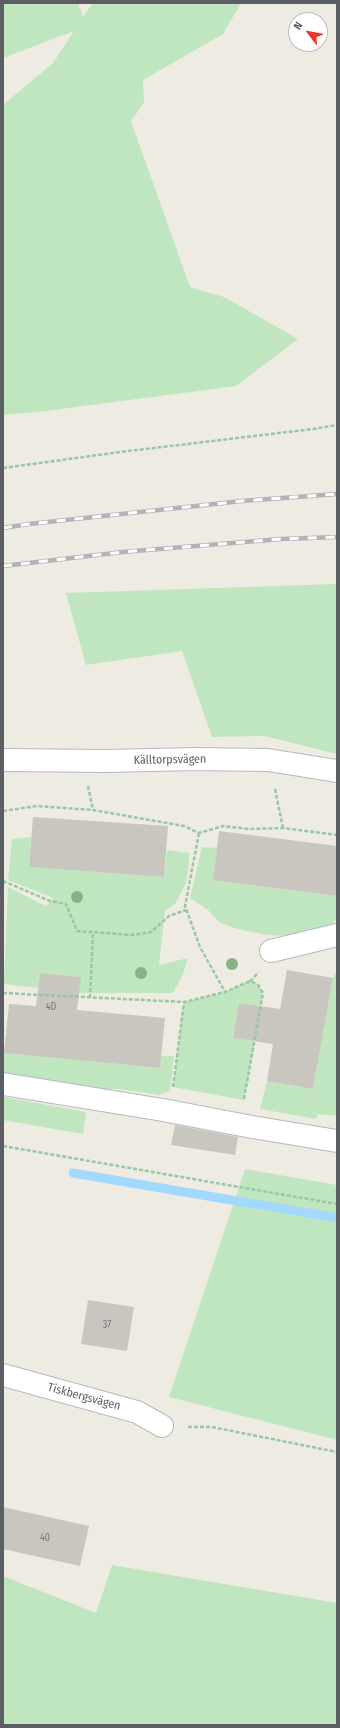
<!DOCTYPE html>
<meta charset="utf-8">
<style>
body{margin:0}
#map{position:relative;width:340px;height:1728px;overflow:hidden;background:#eeebe3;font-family:"Fira Sans Condensed",sans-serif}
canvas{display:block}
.frame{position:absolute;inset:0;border:4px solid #5b5f64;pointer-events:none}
.north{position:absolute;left:288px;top:12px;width:40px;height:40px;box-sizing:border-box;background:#fff;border:1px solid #bdbfc1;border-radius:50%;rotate:302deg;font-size:11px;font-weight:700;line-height:16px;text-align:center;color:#5b5f64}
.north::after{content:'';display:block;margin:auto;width:14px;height:18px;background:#ec352b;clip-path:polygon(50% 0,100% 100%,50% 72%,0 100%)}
</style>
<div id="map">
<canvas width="340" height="1728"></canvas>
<div class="frame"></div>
<div class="north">N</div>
</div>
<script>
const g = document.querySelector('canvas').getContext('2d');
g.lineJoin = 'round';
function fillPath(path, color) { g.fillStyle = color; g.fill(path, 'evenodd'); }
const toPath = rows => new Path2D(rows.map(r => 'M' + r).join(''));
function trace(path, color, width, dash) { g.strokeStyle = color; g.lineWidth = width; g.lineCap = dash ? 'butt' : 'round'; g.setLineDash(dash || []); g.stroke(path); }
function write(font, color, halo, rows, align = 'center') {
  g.font = font + ' "Fira Sans Condensed",sans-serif'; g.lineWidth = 3.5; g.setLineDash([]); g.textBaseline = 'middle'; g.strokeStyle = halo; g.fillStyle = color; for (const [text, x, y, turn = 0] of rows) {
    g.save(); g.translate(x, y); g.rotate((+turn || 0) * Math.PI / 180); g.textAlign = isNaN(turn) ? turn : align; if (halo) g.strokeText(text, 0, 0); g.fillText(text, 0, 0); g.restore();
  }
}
fillPath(toPath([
 [3,3,78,3,83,17,93,3,241,3,223,34,143,80,144,103,131,121,190,287,224,297,298,339,236,386,46,411,3,415,3,105,53,63,74,31,3,58],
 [337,584,337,754,264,736,212,737,182,651,86,665,66,593],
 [31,837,29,867,164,877,167,850,189,853,189,863,186,883,175,904,165,911,159,965,188,958,183,974,173,993,79,993,80,977,40,973,38,988,4,984,8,887,46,906,53,898,8,880,12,839],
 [202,847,217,848,213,880,337,896,337,916,333,924,311,934,293,936,268,935,237,929,219,922,208,910,190,898],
 [337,971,337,1116,318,1114,316,1119,260,1109,267,1081,313,1089,333,978],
 [250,981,258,985,263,993,261,1006,239,1003,233,1037,255,1042,244,1100,173,1087,184,1002,225,992],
 [3,1044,4,1044,4,1053,160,1068,161,1056,174,1056,170,1091,159,1095,118,1089,89,1089,3,1074],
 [3,1097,86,1112,83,1134,3,1120],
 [245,1169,337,1185,337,1440,169,1397],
 [112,1565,337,1603,337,1725,3,1725,3,1576,96,1613]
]), '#c0e6bf');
trace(toPath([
 [73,1173,337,1218]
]), '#a2d9ff', 9);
fillPath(toPath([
 [33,817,168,826,164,877,29,867],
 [219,831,337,846,337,896,213,880],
 [287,970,333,978,313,1089,267,1081,273,1044,233,1038,239,1003,280,1009],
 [40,973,81,977,77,1010,165,1018,160,1068,4,1053,9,1004,36,1006],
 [175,1125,238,1137,235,1155,171,1145],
 [88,1300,134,1307,127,1351,81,1344],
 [3,1507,89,1526,80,1566,3,1549]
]), '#c9c6c0');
const minor = toPath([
 [3,760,105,761,195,759,268,760,337,771],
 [271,951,337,935],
 [3,1084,163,1110,252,1127,337,1141],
 [3,1375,137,1412,162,1426]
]);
trace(minor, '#b6b9be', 24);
trace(toPath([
 [3,468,120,452,313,429,337,425],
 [88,786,93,810],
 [275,789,283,828],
 [3,811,37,806,93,810,184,826,199,833,223,826,248,829,283,828,337,835],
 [199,833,185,906,200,947,225,992],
 [3,881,50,901,66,904,77,931,133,935,151,932,169,916,186,910],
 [3,993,184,1002,225,992,250,981],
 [90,998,93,932],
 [173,1087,184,1002],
 [244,1099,263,993,258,985,250,981,254,978,258,972],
 [3,1146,337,1204],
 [188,1427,212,1427,337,1452]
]), '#98c7a4', 2.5, [4, 2]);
trace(minor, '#fff', 22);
const rail = toPath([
 [3,528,29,524,242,501,337,494],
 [3,566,123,552,281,539,337,537]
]);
trace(rail, '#b2b3b4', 4.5);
trace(rail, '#fff', 3, [9]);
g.fillStyle = '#87b283';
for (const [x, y] of [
 [77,897],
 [232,964],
 [141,973]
]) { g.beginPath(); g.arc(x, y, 6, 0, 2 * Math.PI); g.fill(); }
write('10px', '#76797b', null, [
 ["4D",51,1007],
 ["37",107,1325],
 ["40",45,1538]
]);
write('12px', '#5b5f64', '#fff', [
 ["Källtorpsvägen",170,760,-1],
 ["Tiskbergsvägen",84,1397,15]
]);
</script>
